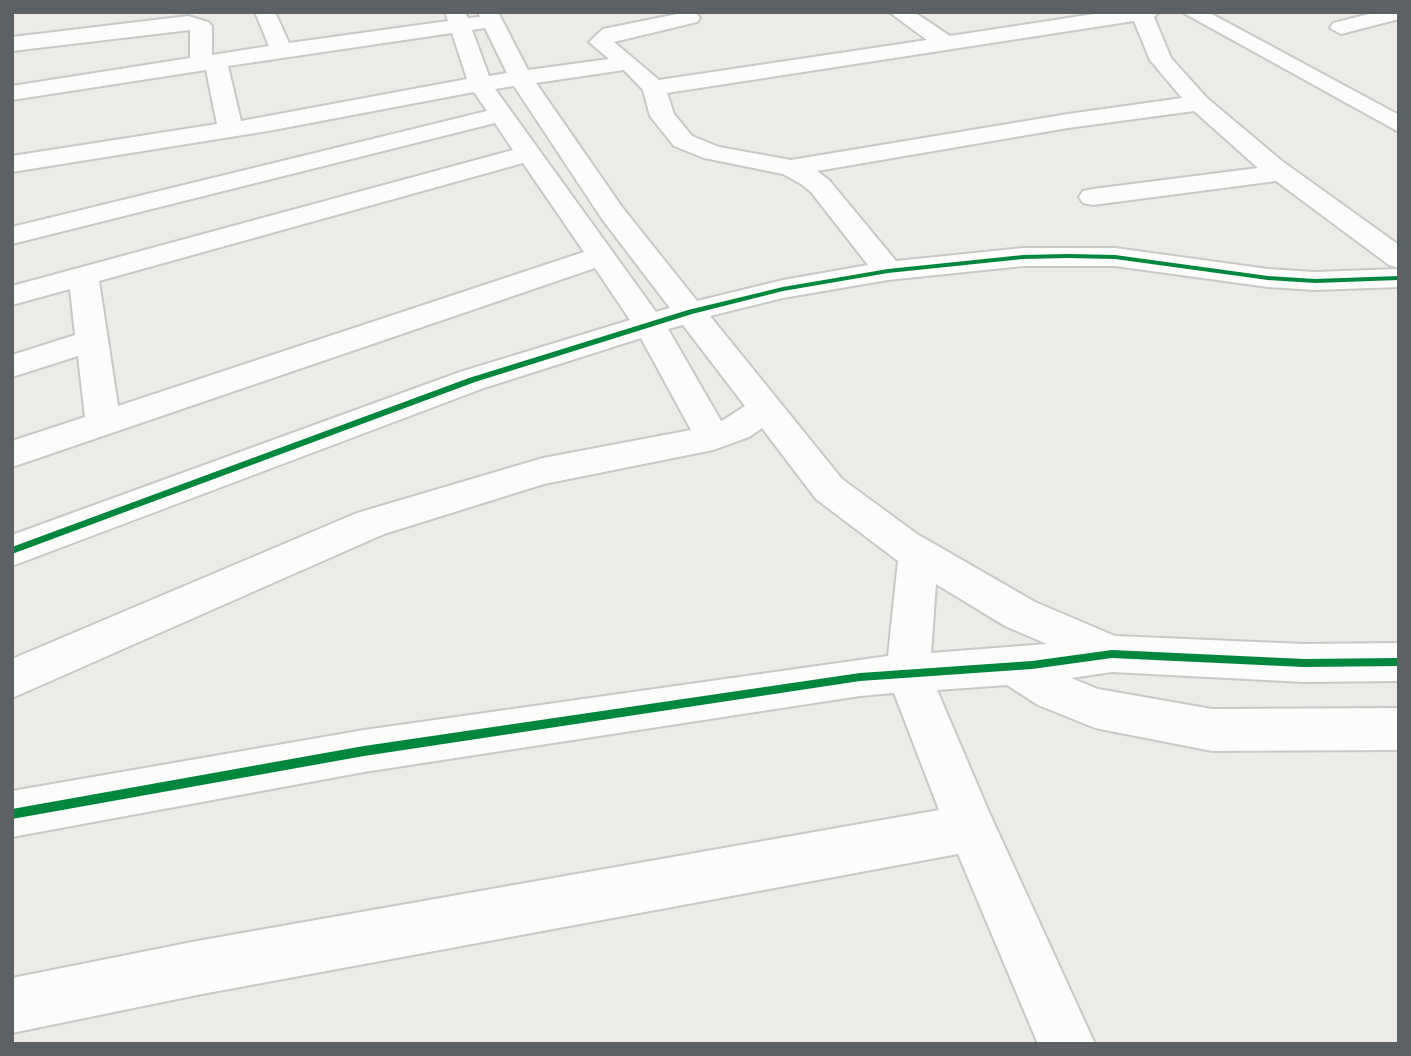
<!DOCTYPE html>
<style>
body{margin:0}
#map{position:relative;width:1411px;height:1056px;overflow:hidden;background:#edebe7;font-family:"PT Sans",sans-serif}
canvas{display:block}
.frame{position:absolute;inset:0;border:14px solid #5c6165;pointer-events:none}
</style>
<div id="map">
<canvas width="1411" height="1056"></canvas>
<div class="frame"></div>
</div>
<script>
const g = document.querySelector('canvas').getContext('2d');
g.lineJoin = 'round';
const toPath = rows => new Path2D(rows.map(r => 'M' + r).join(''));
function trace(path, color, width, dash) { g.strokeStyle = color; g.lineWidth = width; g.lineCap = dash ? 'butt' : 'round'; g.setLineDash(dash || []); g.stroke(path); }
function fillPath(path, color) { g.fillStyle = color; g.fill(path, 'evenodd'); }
const minor = toPath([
 [255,12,275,12,289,43,448,21,445,12,465,12,468,18,480,17,478,12,498,12,528,70,609,59,589,42,603,29,687,12,697,14,700,18,697,22,614,42,659,80,927,40,889,12,914,12,950,36,1107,12,1159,12,1154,17,1171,58,1207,98,1282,161,1399,245,1399,268,1389,265,1276,181,1093,205,1083,203,1079,197,1083,191,1093,189,1258,168,1194,111,1068,128,817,171,829,180,896,261,1023,248,1115,248,1268,269,1315,272,1399,269,1399,287,1315,290,1268,287,1115,266,1023,266,888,280,783,298,710,316,842,479,917,534,1035,602,1115,636,1304,644,1399,643,1399,681,1304,682,1112,672,1071,678,1098,689,1212,709,1399,708,1399,750,1212,751,1095,728,1038,705,1007,685,937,690,989,812,1095,1044,1038,1044,958,854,197,995,12,1033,12,978,197,941,939,810,894,693,860,696,364,772,12,837,12,791,364,730,888,656,898,561,816,499,762,428,749,437,713,450,544,484,384,534,12,698,12,659,357,513,543,458,691,430,641,338,484,388,12,566,12,535,460,372,630,320,595,268,12,467,12,441,85,417,78,356,12,377,12,355,75,335,70,289,12,305,12,286,513,150,495,123,12,244,12,227,487,111,474,92,268,131,12,172,12,156,217,124,206,70,12,100,12,86,190,58,190,30,12,51,12,37,188,16,208,22,212,26,212,55,269,46,255,12],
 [1134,21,1150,60,1182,98,1068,114,791,160,719,147,692,136,674,114,667,93,1134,21],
 [485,28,507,73,489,76,472,30,485,28],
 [452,33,467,79,241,121,228,66,452,33],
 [624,70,643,90,650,116,674,146,704,158,783,174,801,184,811,192,868,265,783,280,697,301,622,207,536,83,624,70],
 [514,86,602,219,670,308,656,312,495,89,514,86],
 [523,163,584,252,118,406,99,281,523,163],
 [683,325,745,406,725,419,721,421,668,329,683,325],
 [936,584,1005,626,1047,644,931,653,936,584],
 [1182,12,1208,12,1399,115,1399,132,1182,12],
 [1377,12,1399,12,1399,19,1341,34,1330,28,1333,23,1377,12]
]);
trace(minor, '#c8c8c8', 4);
fillPath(minor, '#fcfcfb');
fillPath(toPath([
 [1068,254,1115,255,1268,276,1315,279,1399,276,1399,280,1315,283,1268,280,1115,259,1068,258,1023,259,888,273,783,291,692,314,475,382,12,554,12,547,469,378,688,310,783,287,888,269,1023,255,1068,254],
 [1112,650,1304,659,1399,658,1399,666,1304,667,1112,658,1032,669,860,681,364,756,12,819,12,809,364,746,860,673,1032,661,1112,650]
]), '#00873e');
</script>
